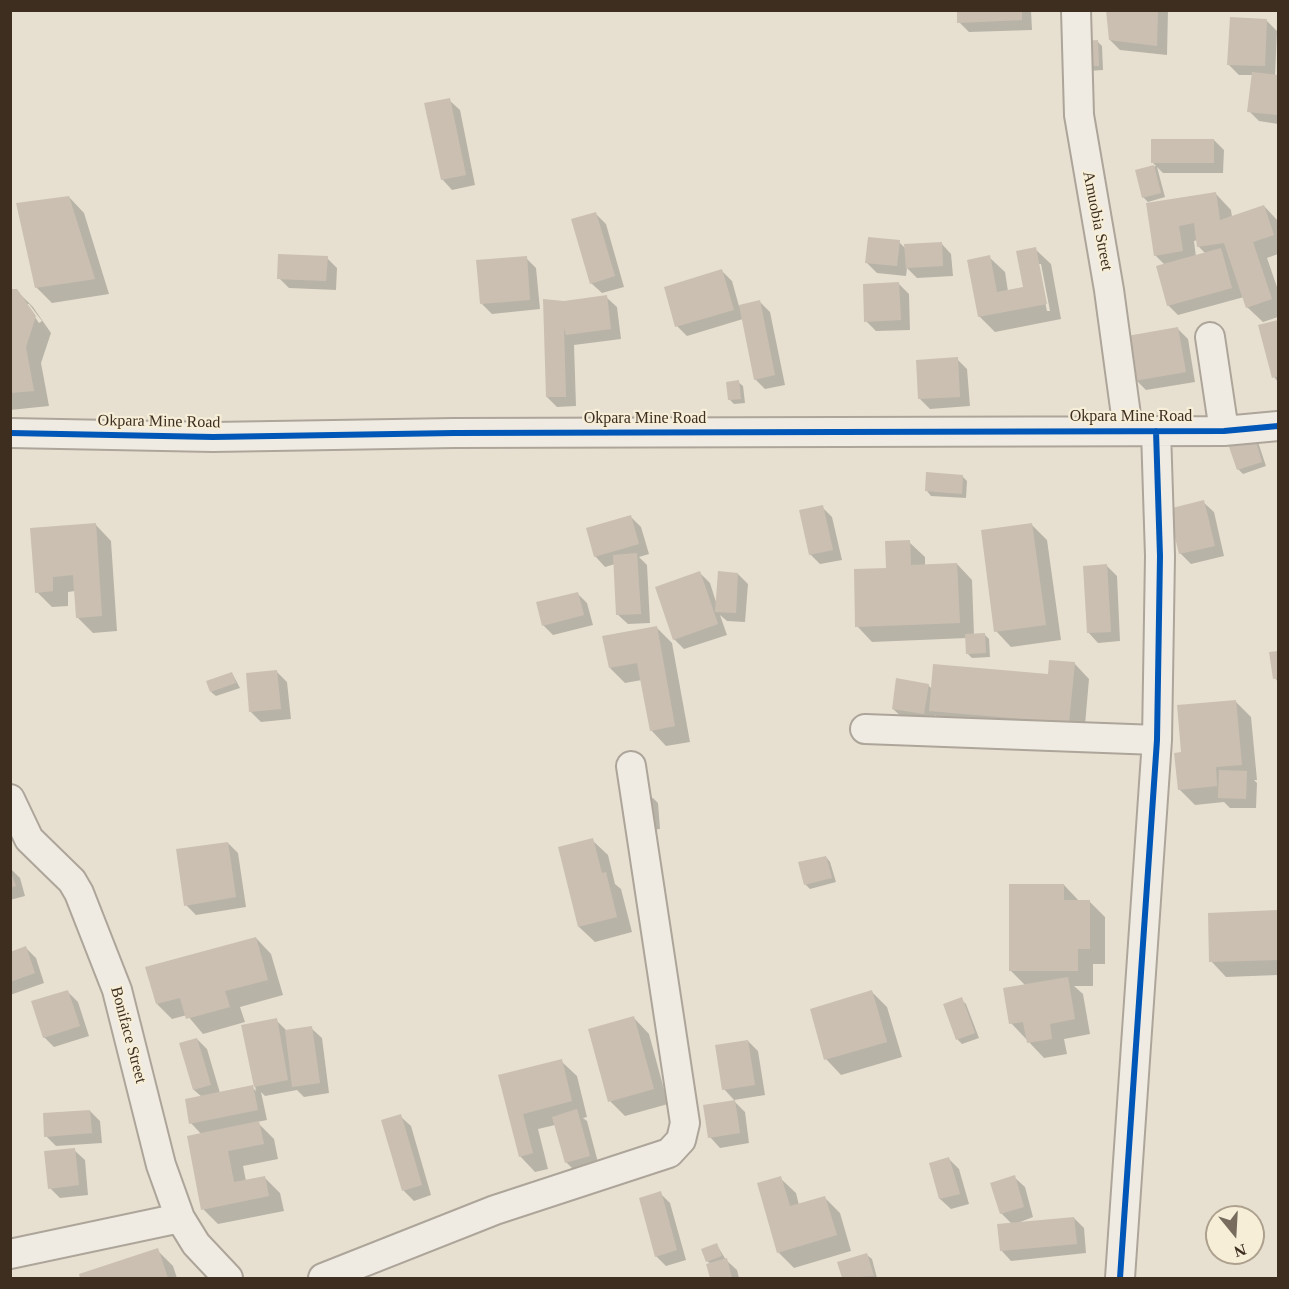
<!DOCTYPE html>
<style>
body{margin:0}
#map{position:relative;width:1289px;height:1289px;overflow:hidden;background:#e7e0d1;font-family:Georgia,serif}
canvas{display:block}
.frame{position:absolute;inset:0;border:12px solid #3d2e20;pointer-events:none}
.north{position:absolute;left:1205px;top:1205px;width:60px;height:60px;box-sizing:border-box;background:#f7eed8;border:2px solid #ada18e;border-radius:50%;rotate:162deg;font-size:16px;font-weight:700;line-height:24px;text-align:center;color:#3d2e20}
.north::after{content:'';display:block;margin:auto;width:21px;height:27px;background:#786c5e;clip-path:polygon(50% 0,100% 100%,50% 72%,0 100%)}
</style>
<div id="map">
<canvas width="1289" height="1289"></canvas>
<div class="frame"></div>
<div class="north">N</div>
</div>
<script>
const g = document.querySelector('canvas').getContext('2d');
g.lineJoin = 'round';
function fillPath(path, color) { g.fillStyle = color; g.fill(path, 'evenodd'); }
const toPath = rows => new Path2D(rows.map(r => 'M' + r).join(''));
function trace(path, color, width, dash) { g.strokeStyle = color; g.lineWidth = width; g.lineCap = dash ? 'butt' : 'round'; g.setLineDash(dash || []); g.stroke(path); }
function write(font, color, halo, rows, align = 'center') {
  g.font = font + ' Georgia,serif'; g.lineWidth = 4.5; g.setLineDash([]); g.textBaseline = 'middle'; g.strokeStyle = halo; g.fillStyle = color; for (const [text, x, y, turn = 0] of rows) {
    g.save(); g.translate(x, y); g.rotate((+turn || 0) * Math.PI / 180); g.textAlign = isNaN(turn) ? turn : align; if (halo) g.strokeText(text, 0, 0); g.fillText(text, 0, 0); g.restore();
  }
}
fillPath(toPath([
 [958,10,1031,10,1032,30,969,32,959,22],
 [1108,10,1168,10,1167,55,1120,50,1110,40],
 [1266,20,1277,31,1275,76,1278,78,1278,124,1259,121,1249,111,1253,75,1239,75,1229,65],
 [1097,41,1102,46,1103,70,1087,71],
 [449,100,460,110,475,185,452,190,442,179],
 [1214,140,1224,150,1223,173,1163,173,1157,167,1165,197,1148,202,1143,197,1137,171,1156,166,1152,162],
 [1216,194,1231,210,1232,217,1264,206,1278,221,1278,254,1267,258,1278,290,1278,317,1263,322,1247,307,1244,297,1178,315,1168,305,1165,265,1155,255,1148,204],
 [1198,240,1199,247,1206,254,1196,257,1194,241],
 [69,197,84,213,109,294,52,303,37,288,18,204],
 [596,214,606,224,624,287,602,293,591,283],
 [899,242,906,249,941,243,951,254,953,276,917,278,907,268,906,276,877,273,867,263],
 [1035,249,1051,264,1061,319,995,332,979,316,989,257,1005,272,1008,291,1025,288],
 [1037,264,1041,264,1050,311,1047,311],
 [327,258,337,268,336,290,289,288,279,278],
 [526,258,536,268,540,309,492,314,482,304],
 [722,271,732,281,739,306,760,302,770,312,785,385,765,389,755,379,743,319,687,336,677,326],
 [898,283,909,294,910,330,876,331,866,321],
 [10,290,17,291,33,307,51,333,41,363,49,406,10,410],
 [26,304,29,304,42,321,39,323],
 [606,297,617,307,621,339,574,345,576,406,557,407,547,397,564,302],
 [1278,321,1278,382,1274,377,1259,327],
 [1177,328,1188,339,1195,382,1146,390,1136,380],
 [957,359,967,369,970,406,930,409,920,399],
 [738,382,743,386,745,403,734,404,730,400],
 [1254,437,1258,442,1266,466,1243,474,1238,469],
 [962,476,967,481,966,498,931,496,927,491],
 [1203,502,1214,512,1224,556,1191,564,1181,554,1170,510],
 [822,507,832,517,842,560,820,564,810,554],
 [631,517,641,527,649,554,639,557,647,565,650,623,628,624,617,614,615,564,605,567,595,556],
 [96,525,111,541,117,631,93,633,77,617,75,591,68,592,68,606,52,607,37,592],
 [1032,525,1047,540,1061,640,1011,647,996,631],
 [909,542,925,557,925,565,957,564,972,580,974,635,985,635,989,639,990,657,972,658,968,654,967,638,872,642,857,626,888,569],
 [1107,566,1117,576,1120,641,1098,643,1088,632],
 [700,573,710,583,717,605,738,574,748,584,745,622,727,621,720,615,727,635,684,649,674,639],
 [577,593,587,603,593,625,553,635,543,625],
 [656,627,672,643,690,742,666,746,651,730,642,680,625,683,610,668],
 [1278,652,1278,682,1275,678,1270,654],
 [1074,663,1089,679,1084,737,946,726,935,715,934,723,904,719,893,709,928,685,932,689,1050,675],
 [277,672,287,682,291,719,261,722,251,712],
 [232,673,240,688,216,696,211,692],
 [1235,701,1251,717,1257,780,1254,780,1257,783,1256,808,1230,808,1224,802,1195,805,1179,789,1183,753],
 [653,798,658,803,660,829,637,831,630,801],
 [592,840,608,855,615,884,621,889,632,932,595,942,579,927,559,848],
 [228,843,238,853,246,907,196,915,186,905],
 [826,857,830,862,836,882,810,889,805,884],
 [10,868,20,878,25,896,10,900],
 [1064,885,1080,902,1090,902,1105,917,1105,964,1093,964,1093,986,1074,986,1083,994,1090,1034,1064,1039,1067,1054,1044,1058,1011,1023,1026,986,1010,970],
 [1278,912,1278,975,1226,977,1211,961,1209,914],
 [256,938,271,954,283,995,240,1007,245,1022,203,1034,187,1015,172,1019,157,1004],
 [26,948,36,958,44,983,10,995,10,954],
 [68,992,78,1002,89,1036,54,1047,44,1037],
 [872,992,887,1007,902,1057,841,1075,826,1059],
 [961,999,966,1004,979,1038,962,1044,958,1040,945,1005],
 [634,1018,649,1034,668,1104,625,1116,610,1101],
 [276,1020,287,1031,311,1028,322,1038,329,1093,304,1097,297,1090,265,1096,261,1092,267,1120,257,1122,274,1139,278,1159,243,1166,246,1181,265,1178,280,1193,284,1211,218,1224,203,1209,202,1135,191,1123,202,1097,194,1090,197,1039,207,1049,220,1093,252,1087,256,1091,243,1026],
 [748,1041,758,1051,765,1095,734,1100,724,1089],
 [561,1061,577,1076,587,1117,583,1118,587,1121,599,1166,576,1172,566,1162,555,1125,538,1129,548,1169,535,1172,520,1156,500,1076],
 [735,1102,745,1112,749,1143,720,1148,710,1137],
 [90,1111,100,1121,102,1143,56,1146,46,1136],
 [400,1116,411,1126,431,1195,414,1201,404,1191],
 [74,1150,85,1160,88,1195,60,1198,50,1188],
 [949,1159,959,1169,969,1204,951,1209,940,1199,931,1164],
 [1014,1177,1025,1187,1033,1217,1015,1224,1074,1218,1084,1228,1086,1253,1011,1261,1001,1250,1012,1224,1001,1213],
 [780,1178,796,1193,799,1205,824,1197,840,1213,851,1251,794,1268,778,1252],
 [660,1193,670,1203,686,1260,666,1266,656,1256],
 [717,1245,726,1260,737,1270,739,1278,712,1278,708,1265,711,1264,707,1261],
 [157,1250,173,1266,177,1278,81,1278,81,1275],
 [867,1255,872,1259,877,1278,844,1278,839,1263]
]), '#0003');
fillPath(toPath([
 [957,10,1022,10,1022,20,957,23],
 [1106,10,1158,10,1157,46,1109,40],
 [1230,17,1267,19,1265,66,1227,65],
 [1098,40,1099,66,1081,66,1079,41],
 [1252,72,1278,75,1278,115,1247,112],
 [450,98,466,175,441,180,424,103],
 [1151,139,1214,139,1214,163,1151,163],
 [1154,165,1161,193,1142,198,1135,170],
 [1216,192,1220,220,1264,205,1274,235,1253,242,1272,299,1246,308,1224,243,1197,247,1194,223,1179,226,1183,251,1154,256,1146,203],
 [69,196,95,279,35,288,16,203],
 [596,212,615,276,590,284,571,219],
 [868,237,900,240,897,266,865,263],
 [942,242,943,266,906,268,904,244],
 [1036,247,1047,304,978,317,967,260,990,255,997,292,1023,287,1016,251],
 [1221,248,1232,288,1167,306,1156,266],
 [278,254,328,256,326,281,277,279],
 [527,256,530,300,480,304,476,260],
 [722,269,734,310,675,327,664,287],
 [899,282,901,320,864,322,863,284],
 [10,289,17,289,36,316,26,347,34,391,10,393],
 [607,295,611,329,566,335,564,328,566,397,546,397,543,299,564,301],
 [760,300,775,375,754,380,739,305],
 [1278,320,1278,376,1272,378,1258,325],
 [1178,327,1186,372,1134,381,1127,336],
 [958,357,960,397,918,399,916,360],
 [739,380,741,399,728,400,726,382],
 [1254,435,1262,462,1237,470,1228,444],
 [926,472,963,475,962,494,925,491],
 [1204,500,1215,546,1179,554,1168,509],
 [823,505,833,550,809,555,799,510],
 [631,515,639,544,594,557,586,528],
 [96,523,102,616,76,618,73,575,53,577,53,591,35,593,30,528],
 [1032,523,1046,625,994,632,981,530],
 [910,540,911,565,957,563,960,623,855,627,854,569,886,568,885,541],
 [637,553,641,614,616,615,613,555],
 [1107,564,1111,632,1087,633,1083,566],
 [700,571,718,624,673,640,655,587],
 [718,571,738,573,736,613,715,612],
 [578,592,584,615,542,626,536,602],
 [657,626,675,726,650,731,637,663,609,668,602,636],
 [985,633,986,653,966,654,965,634],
 [1278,651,1278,678,1273,679,1269,652],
 [1049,660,1075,662,1069,723,929,711,933,664,1048,674],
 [277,670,281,709,249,712,246,673],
 [232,672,236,683,210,692,206,681],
 [896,678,929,684,924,714,892,709],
 [1236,700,1242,765,1216,767,1217,786,1178,790,1174,753,1181,752,1177,705],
 [1219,770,1247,771,1246,799,1218,798],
 [593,838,602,873,606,872,617,917,578,927,558,847],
 [228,842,236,897,184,906,176,849],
 [826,856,832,878,804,885,798,862],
 [10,870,16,886,10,888],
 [1009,884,1064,884,1064,900,1090,900,1090,949,1078,949,1078,971,1009,971],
 [1278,910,1278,960,1209,962,1208,913],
 [256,937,268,980,225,991,230,1007,186,1019,180,998,156,1004,145,967],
 [26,946,35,973,10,982,10,952],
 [1068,977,1075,1019,1050,1024,1052,1039,1027,1043,1023,1022,1009,1024,1003,988],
 [68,990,80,1026,43,1038,31,1001],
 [872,990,887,1042,824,1060,810,1009],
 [962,997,975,1033,956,1040,943,1004],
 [634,1016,654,1089,608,1102,588,1029],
 [277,1018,288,1080,254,1087,241,1025],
 [312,1026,320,1083,292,1087,285,1030],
 [197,1038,211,1085,193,1090,179,1043],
 [748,1040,755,1085,722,1090,715,1045],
 [562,1059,572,1101,523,1114,533,1153,519,1157,498,1075],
 [253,1085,258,1110,189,1124,185,1099],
 [735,1100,740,1133,708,1138,703,1105],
 [577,1109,590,1156,565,1163,552,1117],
 [90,1110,92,1133,44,1137,43,1113],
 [401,1114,422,1185,402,1191,381,1120],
 [259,1121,264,1144,228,1151,234,1182,265,1176,269,1196,201,1210,187,1136],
 [75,1148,79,1185,48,1189,44,1151],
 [949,1157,960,1194,939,1199,929,1163],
 [1015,1175,1024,1207,1000,1214,990,1183],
 [781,1176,790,1206,825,1196,837,1235,777,1253,757,1183],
 [661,1191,677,1250,655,1257,639,1198],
 [1074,1217,1077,1244,1000,1251,997,1224],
 [717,1243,722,1256,706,1262,701,1249],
 [158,1248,168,1278,80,1278,79,1274],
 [867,1253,874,1276,842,1278,837,1262],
 [727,1258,732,1278,710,1278,706,1264]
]), '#cbbfb2');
const street = toPath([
 [1076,10,1079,115,1109,290,1128,430],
 [1210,337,1224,431],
 [10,433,213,437,454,433,1224,431,1278,426],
 [865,729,1157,740],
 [10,799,29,839,72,881,79,893,117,990,161,1165,180,1218,196,1244,228,1278],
 [10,1254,180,1218],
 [323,1278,495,1210,669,1153,681,1140,685,1123,631,766],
 [1120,1278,1157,740,1160,556,1156,431]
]);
trace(street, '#ada599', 32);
trace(street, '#efebe3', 28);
trace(toPath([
 [10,433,213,437,454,433,1224,431,1278,426],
 [1120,1278,1157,740,1160,556,1156,431]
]), '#0057b8', 6);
write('16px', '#3d2e20', '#f7eed8', [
 ["Amuobia Street",1097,221,79],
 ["Okpara Mine Road",1131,417],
 ["Okpara Mine Road",645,419],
 ["Okpara Mine Road",159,422,1],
 ["Boniface Street",128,1035,75]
]);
</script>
